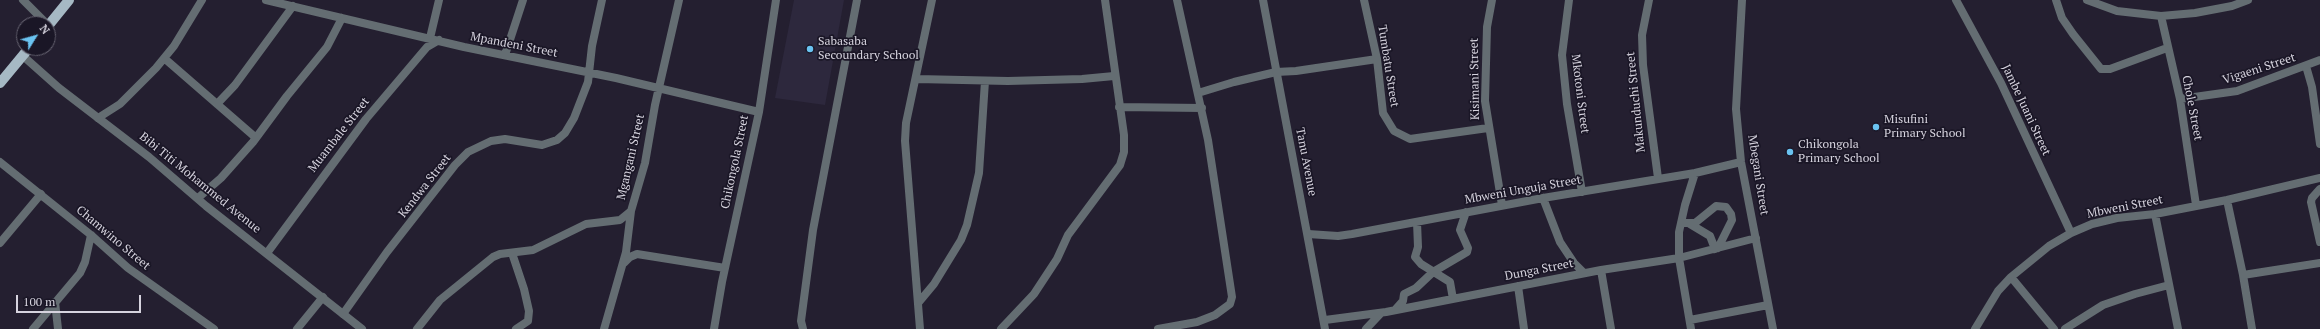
<!DOCTYPE html>
<style>
body{margin:0}
#map{position:relative;width:2320px;height:329px;overflow:hidden;background:#241f30;font-family:"PT Serif",serif}
canvas{display:block}
.north{position:absolute;left:16px;top:16px;width:40px;height:40px;box-sizing:border-box;background:#1a1626;border:1px solid #656270;border-radius:50%;rotate:53deg;font-size:11px;font-weight:700;line-height:16px;text-align:center;color:#d6d3de}
.north::after{content:'';display:block;margin:auto;width:14px;height:18px;background:#6ac3f1;clip-path:polygon(50% 0,100% 100%,50% 72%,0 100%)}
.scale{position:absolute;left:16px;top:295px;width:125px;height:18px;box-sizing:border-box;border:2px solid #d6d3de;border-top:0;padding-left:5px;font-size:12px;line-height:14px;white-space:nowrap;color:#d6d3de;-webkit-text-stroke:3px #1a1626;paint-order:stroke}
</style>
<div id="map">
<canvas width="2320" height="329"></canvas>
<div class="north">N</div>
<div class="scale">100 m</div>
</div>
<script>
const g = document.querySelector('canvas').getContext('2d');
g.lineJoin = 'round';
function fillPath(path, color) { g.fillStyle = color; g.fill(path, 'evenodd'); }
const toPath = rows => new Path2D(rows.map(r => 'M' + r).join(''));
function trace(path, color, width, dash) { g.strokeStyle = color; g.lineWidth = width; g.lineCap = dash ? 'butt' : 'round'; g.setLineDash(dash || []); g.stroke(path); }
function write(font, color, halo, rows, align = 'center') {
  g.font = font + ' "PT Serif",serif'; g.lineWidth = 3.5; g.setLineDash([]); g.textBaseline = 'middle'; g.strokeStyle = halo; g.fillStyle = color; for (const [text, x, y, turn = 0] of rows) {
    g.save(); g.translate(x, y); g.rotate((+turn || 0) * Math.PI / 180); g.textAlign = isNaN(turn) ? turn : align; if (halo) g.strokeText(text, 0, 0); g.fillText(text, 0, 0); g.restore();
  }
}
fillPath(toPath([
 [794,0,844,0,825,105,775,98]
]), '#2d283d');
trace(toPath([
 [23,0,47,24],
 [266,0,464,47,616,78,759,112],
 [1364,0,1377,59,1383,113,1394,131,1410,139,1488,128],
 [1492,0,1487,27,1485,101,1502,205],
 [1569,0,1562,55,1567,104,1582,192],
 [1649,0,1642,35,1643,65,1658,178],
 [1742,0,1736,109,1741,162,1773,329],
 [1956,0,2001,83,2071,233],
 [2056,0,2062,18,2073,34,2101,69,2110,69,2167,48],
 [2087,0,2117,11,2161,16,2195,13,2232,6,2248,0],
 [2161,16,2180,99,2196,205],
 [430,38,439,0],
 [505,55,523,0],
 [164,58,255,137],
 [2306,66,2312,87,2320,144],
 [917,79,1008,81,1082,79,1114,76],
 [1198,93,1234,82,1276,72,1296,71,1377,59],
 [2180,99,2237,91,2320,60],
 [217,104,235,85,293,6],
 [1119,107,1202,108],
 [98,118,120,104,156,68,174,46,202,0],
 [0,162,91,235,128,268,214,329],
 [2320,189,2312,198,2311,202,2320,242],
 [198,198,221,178,253,142,287,96,327,47,342,18],
 [1543,198,1560,242,1574,263,1584,273],
 [2227,200,2243,275,2252,329],
 [2155,214,2178,329],
 [1417,222,1418,247,1415,257,1421,264,1450,282,1453,299],
 [1681,223,1695,223,1716,206,1726,207,1731,214,1732,220,1718,248],
 [1690,224,1710,236,1715,249],
 [1308,234,1338,236,1352,234,1543,198,1695,173,1741,162],
 [0,243,41,194],
 [267,253,366,119,427,47,439,40],
 [512,253,524,289,529,311,528,321,516,329],
 [624,263,630,257,637,254,725,268],
 [1601,270,1611,329],
 [2243,275,2320,263],
 [2011,277,2054,329],
 [1518,286,1524,329],
 [55,302,58,329],
 [919,302,934,284,961,240,967,225,979,173,985,81],
 [1395,310,1403,301,1404,294,1416,288,1433,272,1467,252,1468,248,1460,230,1466,212],
 [343,314,387,252,455,165,468,152,491,141,505,139,542,145,557,140,565,133,574,118,588,82,592,46,602,0],
 [1325,320,1386,312,1601,270,1679,258,1756,238],
 [1690,320,1768,305],
 [33,329,80,273,85,262,91,235],
 [297,329,323,297],
 [417,329,440,300,493,257,500,254,533,250,586,224,620,220,631,211,645,163,655,105,679,0],
 [604,329,626,252,631,211],
 [714,329,722,282,759,112,776,0],
 [803,329,801,321,813,230,857,0],
 [920,329,905,141,906,123,932,0],
 [1001,329,1034,294,1057,259,1068,235,1120,165,1124,152,1124,135,1105,0],
 [1158,329,1197,322,1215,315,1230,304,1232,297,1208,140,1177,0],
 [1366,329,1381,313],
 [1691,329,1679,258,1679,232,1685,205,1695,173],
 [1975,329,1998,291,2011,277,2049,246,2071,233,2092,224,2117,218,2155,214,2227,200,2320,178],
 [2065,329,2103,305,2135,294,2169,285]
]), '#646d72', 8);
trace(toPath([
 [1263,0,1325,329],
 [23,56,59,88,149,157,206,206,362,329]
]), '#646d72', 8);
trace(toPath([
 [48,26,69,0],
 [0,83,29,48]
]), '#a6b9c4', 10);
for (const [x, y, r, color] of [
 [810,49,4,"#6ac3f1"],
 [1876,127,4,"#6ac3f1"],
 [1790,152,4,"#6ac3f1"]
]) { const dot = new Path2D(); dot.arc(x, y, r, 0, 2 * Math.PI); g.fillStyle = color; g.fill(dot); trace(dot, '#1a1626', 1.5); }
write('12px', '#d6d3de', '#1a1626', [
 ["Sabasaba",818,42],
 ["Secoundary School",818,56],
 ["Misufini",1884,120],
 ["Primary School",1884,134],
 ["Chikongola",1798,145],
 ["Primary School",1798,159]
], 'left');
write('12px', '#d6d3de', '#1a1626', [
 ["Mpandeni Street",514,45,11],
 ["Tumbatu Street",1388,66,81],
 ["Vigaeni Street",2259,69,-18],
 ["Kisimani Street",1475,79,-91],
 ["Mkotoni Street",1580,94,83],
 ["Makunduchi Street",1636,102,-96],
 ["Chole Street",2192,108,79],
 ["Jambe Juani Street",2026,110,65],
 ["Muambale Street",339,135,-52],
 ["Mgangani Street",631,157,-77],
 ["Chikongola Street",735,162,-78],
 ["Tanu Avenue",1306,162,79],
 ["Mbegani Street",1758,175,81],
 ["Bibi Titi Mohammed Avenue",200,183,39],
 ["Kendwa Street",425,186,-52],
 ["Mbweni Unguja Street",1523,190,-10],
 ["Mbweni Street",2125,207,-11],
 ["Chamwino Street",113,238,40],
 ["Dunga Street",1539,270,-11]
]);
</script>
